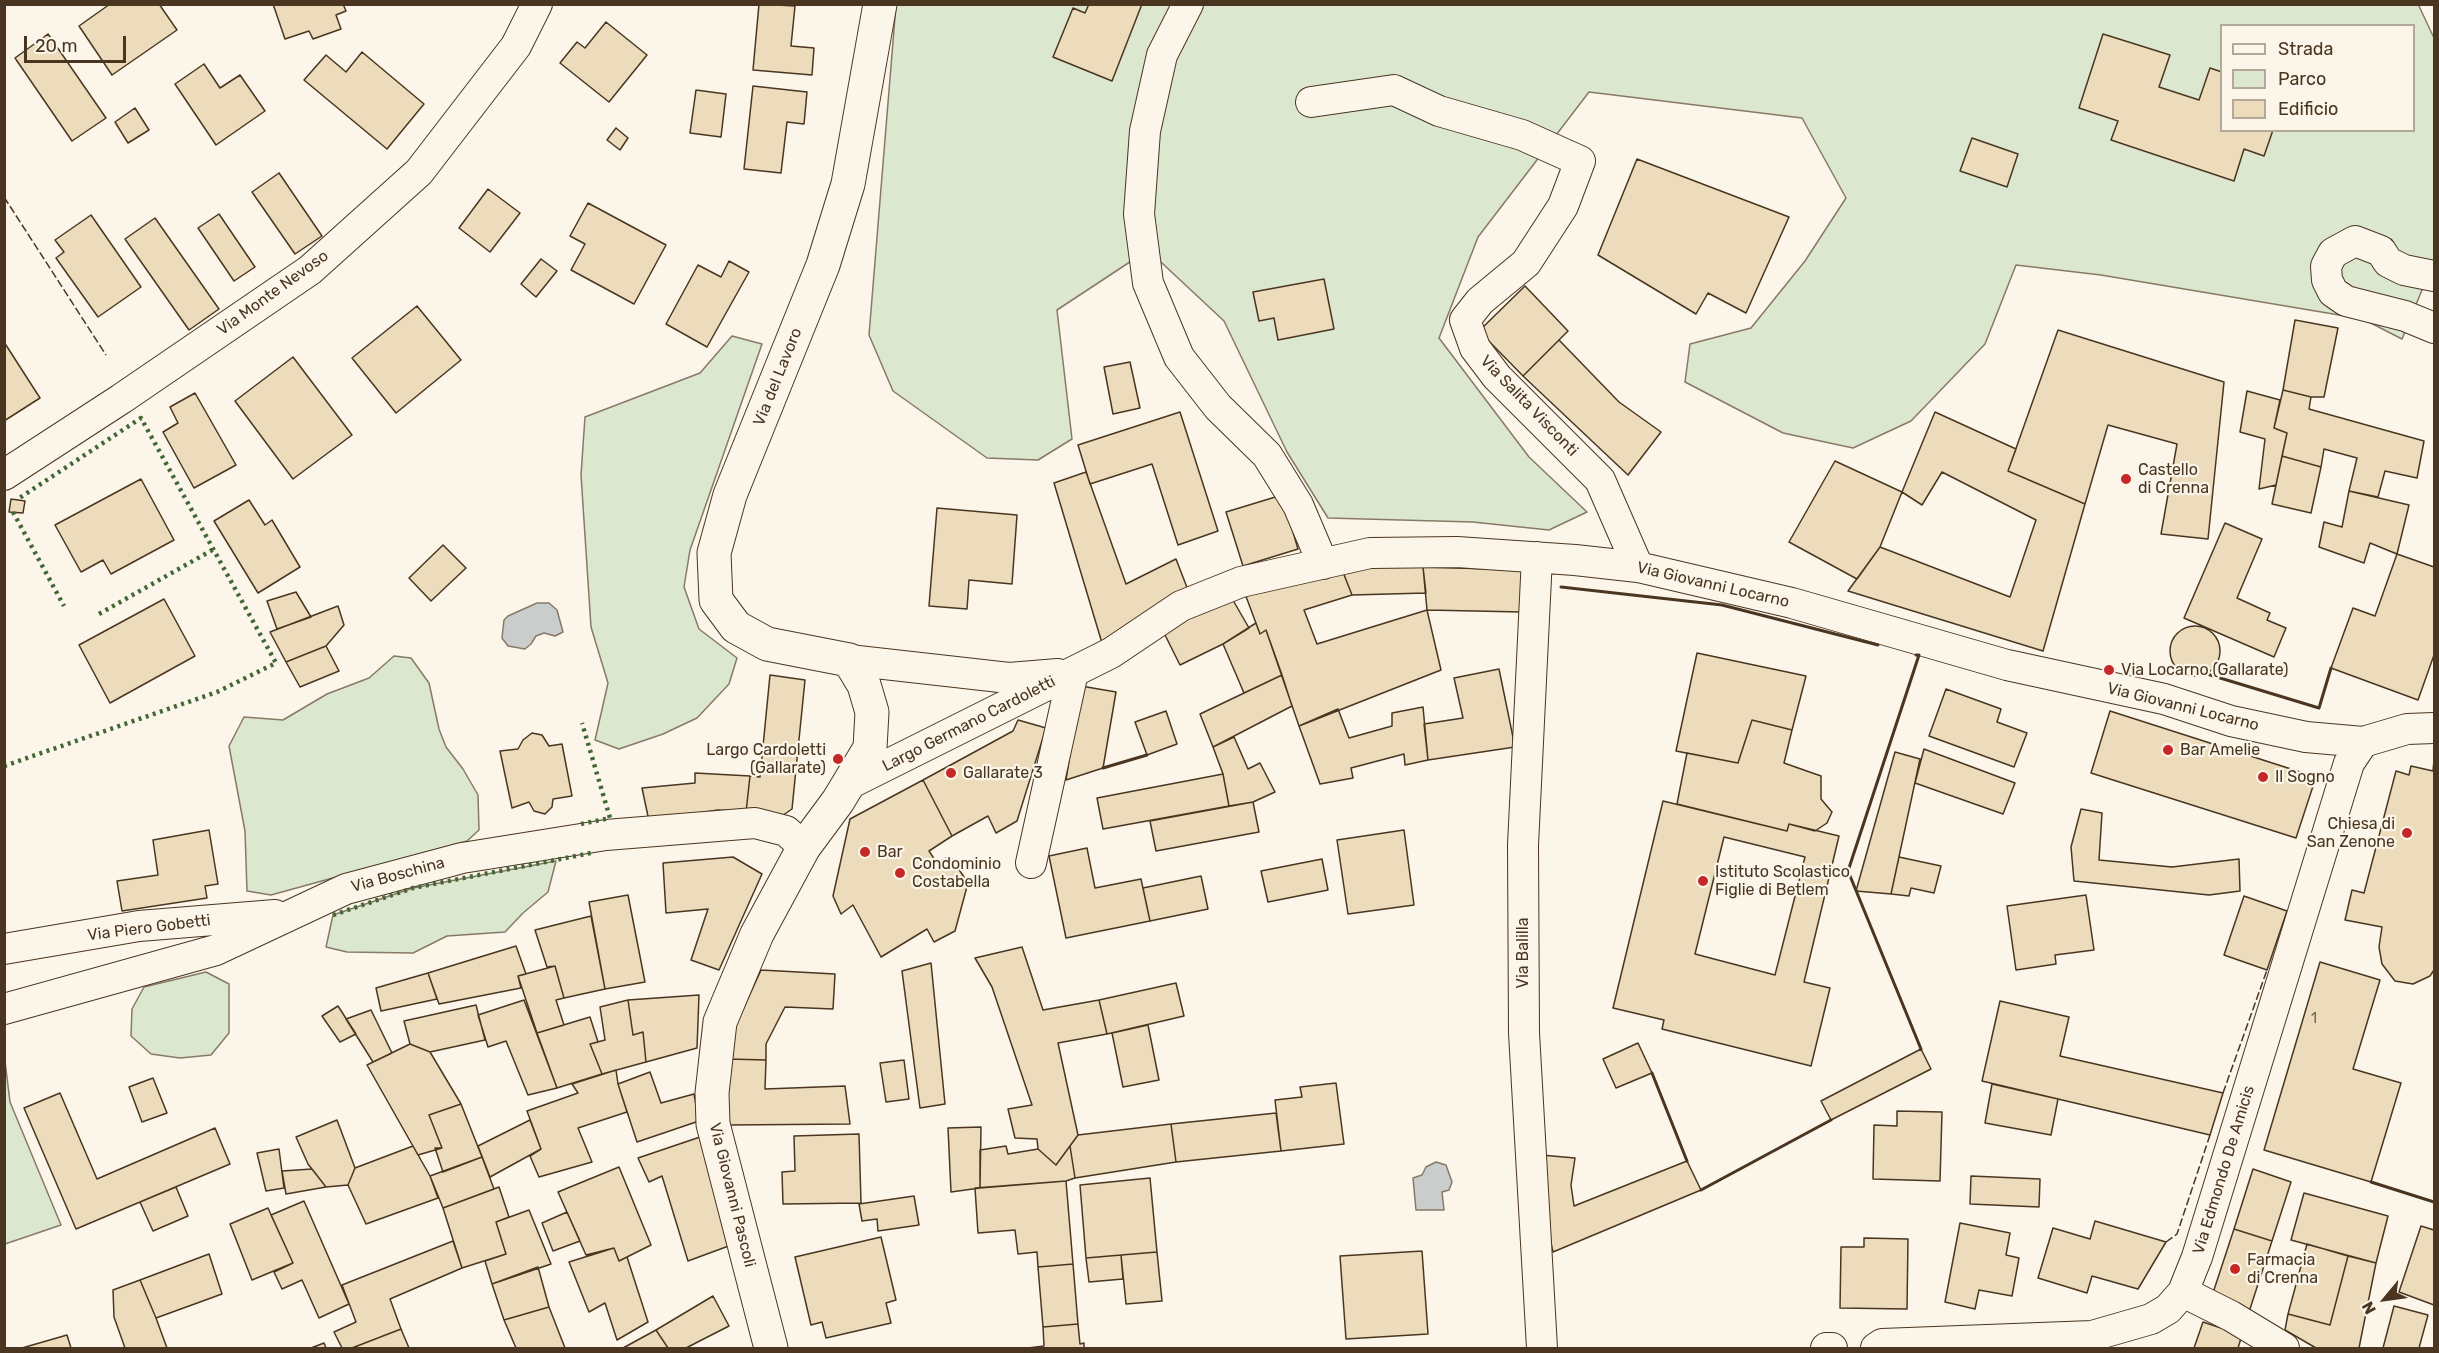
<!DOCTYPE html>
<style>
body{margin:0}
#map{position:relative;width:2439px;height:1353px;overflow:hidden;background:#fbf6e9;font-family:Rubik,sans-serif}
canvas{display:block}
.frame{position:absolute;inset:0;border:6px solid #4a3520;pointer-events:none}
.legend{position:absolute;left:2220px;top:24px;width:195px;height:108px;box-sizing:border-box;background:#fbf6e9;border:2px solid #b4a999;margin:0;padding:8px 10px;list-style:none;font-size:18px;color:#4a3520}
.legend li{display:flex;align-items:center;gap:12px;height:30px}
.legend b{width:30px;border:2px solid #b4a999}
.north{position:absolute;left:2355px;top:1269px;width:60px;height:60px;-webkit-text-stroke:4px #fbf6e9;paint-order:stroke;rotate:241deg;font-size:16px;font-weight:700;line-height:24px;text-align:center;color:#4a3520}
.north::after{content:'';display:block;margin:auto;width:21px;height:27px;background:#4a3520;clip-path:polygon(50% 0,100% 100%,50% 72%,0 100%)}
.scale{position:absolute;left:24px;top:36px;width:102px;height:27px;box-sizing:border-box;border:3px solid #4a3520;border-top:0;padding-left:8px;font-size:18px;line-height:21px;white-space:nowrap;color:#4a3520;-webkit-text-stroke:4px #fbf6e9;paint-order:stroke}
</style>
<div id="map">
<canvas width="2439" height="1353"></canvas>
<div class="frame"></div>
<ul class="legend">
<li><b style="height:8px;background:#fbf6e9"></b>Strada</li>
<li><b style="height:16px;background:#dce7d0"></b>Parco</li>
<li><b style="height:16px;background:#ecdcbc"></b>Edificio</li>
</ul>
<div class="north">N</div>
<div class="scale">20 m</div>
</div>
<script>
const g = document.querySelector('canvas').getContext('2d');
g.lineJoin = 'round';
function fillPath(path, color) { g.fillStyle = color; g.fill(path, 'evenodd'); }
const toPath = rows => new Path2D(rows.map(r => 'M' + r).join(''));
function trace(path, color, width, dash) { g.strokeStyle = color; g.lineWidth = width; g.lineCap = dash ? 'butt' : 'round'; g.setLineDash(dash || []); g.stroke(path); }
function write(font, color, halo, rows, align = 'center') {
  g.font = font + ' Rubik,sans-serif'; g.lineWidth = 4.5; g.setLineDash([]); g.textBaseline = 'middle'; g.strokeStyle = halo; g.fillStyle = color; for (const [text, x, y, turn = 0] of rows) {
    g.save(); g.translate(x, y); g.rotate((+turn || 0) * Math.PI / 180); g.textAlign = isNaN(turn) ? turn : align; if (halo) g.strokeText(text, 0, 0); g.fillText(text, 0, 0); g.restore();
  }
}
const green = toPath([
 [2418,4,2434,38,2434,291,2424,285,2402,339,2363,319,2101,275,2016,265,1985,344,1911,421,1853,448,1783,433,1685,382,1690,344,1751,328,1805,261,1846,198,1802,118,1589,92,1478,237,1439,338,1529,457,1587,512,1549,530,1473,522,1328,518,1287,452,1224,321,1148,250,1057,310,1072,439,1038,460,987,458,893,391,869,335,896,5,2418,4],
 [2222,26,2414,26,2414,130,2222,130,2222,26],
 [732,336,762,344,690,550,684,587,699,629,737,658,729,684,697,718,663,734,619,749,595,740,608,683,591,627,581,475,585,417,700,373,732,336],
 [394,656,411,658,429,683,439,729,446,747,463,769,478,795,479,830,467,841,271,895,247,891,245,831,229,746,244,717,283,720,327,694,369,678,394,656],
 [556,861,548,892,523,913,505,932,447,936,413,953,347,952,326,947,333,915,413,888,556,861],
 [206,972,229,984,229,1033,211,1055,180,1058,151,1054,131,1036,132,1009,144,987,206,972],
 [5,1061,10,1102,61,1225,5,1244,5,1061]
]);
fillPath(green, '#dce7d0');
trace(green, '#887966', 1.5);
const water = toPath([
 [537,603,549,603,557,610,563,632,555,636,544,633,536,636,531,644,525,649,508,646,502,638,504,620,508,616,537,603],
 [1436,1162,1446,1165,1452,1182,1449,1190,1442,1192,1444,1210,1416,1210,1413,1178,1422,1175,1426,1167,1436,1162]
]);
fillPath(water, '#c9cecd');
trace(water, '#887966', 1.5);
const building = toPath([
 [110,4,159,4,177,30,112,75,79,26,110,4],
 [273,4,343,4,346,11,336,15,341,29,313,39,309,31,285,39,273,4],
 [759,4,795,6,791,46,814,48,812,75,753,70,759,4],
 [1089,4,1142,4,1112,81,1053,57,1073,8,1085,13,1089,4],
 [606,22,647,55,609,102,560,63,577,42,585,48,606,22],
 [48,34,106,118,72,141,15,58,48,34],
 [2103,34,2170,55,2159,87,2199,100,2210,68,2222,72,2222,130,2273,130,2264,156,2244,149,2234,181,2111,140,2118,121,2079,108,2103,34],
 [362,52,424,104,387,149,304,80,326,55,346,72,362,52],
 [204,64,220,88,240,75,265,111,216,145,175,84,204,64],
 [753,86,807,92,804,124,787,122,781,173,744,169,753,86],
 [696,90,726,94,721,137,690,133,696,90],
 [135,108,149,130,128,143,115,122,135,108],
 [616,128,628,138,620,150,607,140,616,128],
 [1972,138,2018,154,2007,187,1960,171,1972,138],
 [1637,159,1789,217,1746,313,1708,293,1696,314,1598,255,1637,159],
 [279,173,322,236,295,254,252,192,279,173],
 [488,189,520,213,490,252,459,228,488,189],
 [588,203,666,245,634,304,571,270,585,244,570,236,588,203],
 [219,214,255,267,234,281,198,228,219,214],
 [91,215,141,287,98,317,56,258,64,252,55,240,91,215],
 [155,218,219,309,189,330,125,239,155,218],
 [541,259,557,271,536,297,521,284,541,259],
 [729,261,749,272,707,347,666,324,698,265,721,277,729,261],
 [1324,279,1334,329,1278,340,1274,318,1259,321,1253,292,1324,279],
 [1525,286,1568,331,1523,376,1479,331,1525,286],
 [417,306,461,360,396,413,352,358,417,306],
 [2295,320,2338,328,2324,397,2311,397,2283,390,2295,320],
 [2058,330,2224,382,2208,539,2161,534,2177,444,2108,425,2085,504,2008,471,2058,330],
 [1559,340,1619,402,1661,432,1628,475,1523,376,1559,340],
 [4,342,40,398,4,421,4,342],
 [293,357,352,435,293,479,235,401,293,357],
 [1130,362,1140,408,1113,414,1104,367,1130,362],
 [2283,390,2311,397,2309,409,2424,441,2417,478,2385,471,2378,497,2349,491,2357,458,2324,449,2321,467,2282,456,2287,433,2274,428,2283,390],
 [2247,391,2280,400,2274,428,2287,433,2276,485,2259,489,2265,439,2240,432,2247,391],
 [195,393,236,465,194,488,163,432,178,423,170,407,195,393],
 [1180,412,1218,531,1178,545,1152,464,1090,484,1078,445,1180,412],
 [1935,412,2016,449,2008,471,2085,504,2043,651,1848,591,1880,547,2010,597,2036,520,1942,472,1922,505,1902,492,1935,412],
 [2282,456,2321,467,2311,513,2272,504,2282,456],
 [1835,461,1902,492,1880,547,1857,579,1789,542,1835,461],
 [1086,472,1126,584,1176,559,1188,590,1102,643,1054,483,1086,472],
 [141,479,174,540,111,574,103,560,81,572,55,525,141,479],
 [2349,491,2409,505,2397,554,2370,543,2364,563,2319,547,2324,522,2342,527,2349,491],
 [1282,495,1298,549,1243,566,1226,512,1282,495],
 [11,499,25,501,23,513,9,512,11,499],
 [249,500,265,525,272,520,300,567,258,593,214,521,249,500],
 [937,508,1017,515,1012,584,969,580,967,609,929,606,937,508],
 [2225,523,2262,539,2237,598,2270,613,2267,620,2286,628,2274,657,2184,618,2225,523],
 [443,545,466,568,431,601,409,578,443,545],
 [2397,554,2434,567,2434,655,2418,700,2331,668,2353,608,2375,616,2397,554],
 [1341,567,1352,595,1304,610,1317,644,1427,610,1441,670,1299,726,1266,630,1260,634,1244,591,1341,567],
 [1341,567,1423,567,1426,593,1352,595,1341,567],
 [1423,567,1523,570,1522,612,1427,610,1423,567],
 [296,592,311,617,277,629,267,601,296,592],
 [1230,595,1249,628,1223,644,1180,665,1162,629,1230,595],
 [164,599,195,656,110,703,79,645,164,599],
 [338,606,344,625,326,646,286,662,270,632,338,606],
 [1256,623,1260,634,1266,630,1282,675,1244,693,1223,644,1256,623],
 '2170 651a25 25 0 1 1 50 0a25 25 0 1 1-50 0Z',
 [326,646,339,671,300,687,286,662,326,646],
 [1697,653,1806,676,1792,730,1752,720,1738,763,1676,751,1697,653],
 [1499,669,1515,747,1428,760,1424,724,1463,718,1454,678,1499,669],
 [770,675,805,680,792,809,779,818,746,812,750,776,760,777,770,675],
 [1282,675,1292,706,1213,747,1200,714,1282,675],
 [1081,686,1116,692,1103,768,1066,780,1081,686],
 [1946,689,2001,709,1997,722,2027,733,2014,767,1929,736,1946,689],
 [1423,707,1428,760,1405,765,1404,754,1351,768,1353,778,1320,784,1299,726,1338,709,1349,738,1392,726,1392,713,1423,707],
 [1166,711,1177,744,1147,755,1135,722,1166,711],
 [2110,711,2316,777,2296,838,2091,773,2110,711],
 [1018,720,1046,728,1017,821,996,833,988,816,952,836,923,780,1013,731,1018,720],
 [1752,720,1792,730,1784,763,1821,776,1821,799,1832,812,1827,823,1815,831,1789,824,1787,831,1677,804,1687,753,1738,763,1752,720],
 [532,733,542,735,549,746,562,744,572,796,553,799,552,807,545,814,534,811,529,802,512,808,500,751,518,749,523,740,532,733],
 [1234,737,1248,769,1260,763,1275,792,1253,802,1229,806,1223,774,1213,747,1234,737],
 [1924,749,2015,783,2003,814,1915,783,1924,749],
 [1895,752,1920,759,1891,894,1856,891,1895,752],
 [2434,760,2434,970,2430,976,2413,984,2395,981,2382,964,2379,947,2382,927,2345,920,2352,890,2364,893,2396,771,2409,775,2411,766,2433,771,2434,760],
 [695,773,750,776,746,812,718,810,649,821,642,788,695,783,695,773],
 [1223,774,1229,806,1103,829,1097,798,1223,774],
 [923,780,952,836,929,851,937,863,950,856,968,883,955,931,934,942,927,929,881,957,853,905,841,914,833,896,850,819,923,780],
 [1663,801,1787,831,1789,824,1839,836,1804,982,1830,988,1811,1066,1662,1029,1664,1020,1613,1008,1663,801],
 [1724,837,1805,857,1775,975,1695,954,1724,837],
 [1253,802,1259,832,1156,851,1150,821,1253,802],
 [2081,809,2102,813,2099,860,2172,867,2239,859,2240,891,2209,895,2074,881,2071,847,2081,809],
 [209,830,218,884,205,886,207,898,122,911,117,881,158,875,153,840,209,830],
 [1404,830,1414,905,1348,914,1337,840,1404,830],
 [1087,848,1095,888,1141,879,1150,921,1066,938,1049,856,1087,848],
 [733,857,762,874,719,970,691,960,708,909,666,913,663,863,733,857],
 [1899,857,1941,866,1934,893,1911,888,1909,896,1891,894,1899,857],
 [1322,859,1328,890,1268,902,1261,871,1322,859],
 [1201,876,1208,909,1150,921,1143,888,1201,876],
 [628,895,645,982,605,989,589,902,628,895],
 [2086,895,2094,950,2055,955,2056,964,2016,970,2007,906,2086,895],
 [2244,896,2287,911,2267,970,2224,955,2244,896],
 [591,916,605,989,564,998,555,966,547,967,535,930,591,916],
 [516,946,526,974,518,976,521,988,439,1004,428,973,516,946],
 [1022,947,1043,1010,1099,1000,1107,1034,1058,1043,1078,1135,1056,1165,1038,1149,1037,1139,1015,1138,1008,1109,1032,1105,992,987,975,958,1022,947],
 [2320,962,2380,980,2353,1069,2401,1083,2371,1182,2264,1150,2320,962],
 [931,963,945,1104,920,1108,902,971,931,963],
 [555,966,564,998,556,1000,564,1025,537,1033,518,976,555,966],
 [761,970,835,974,833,1009,785,1007,766,1044,766,1060,729,1059,730,1038,761,970],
 [428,973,437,999,381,1011,376,988,428,973],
 [1176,983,1184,1016,1107,1034,1099,1000,1176,983],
 [699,995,697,1048,646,1062,643,1032,633,1035,628,1000,699,995],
 [524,1000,557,1088,528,1095,506,1041,488,1047,478,1015,524,1000],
 [628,1000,633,1035,643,1032,646,1062,602,1074,590,1044,605,1040,600,1007,628,1000],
 [2000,1001,2069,1017,2060,1056,2223,1093,2210,1135,1982,1081,2000,1001],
 [476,1005,485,1040,430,1052,410,1044,404,1021,476,1005],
 [338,1006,356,1034,340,1042,322,1016,338,1006],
 [371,1010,392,1053,373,1062,346,1019,371,1010],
 [590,1017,598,1042,590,1044,602,1074,557,1088,537,1033,590,1017],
 [1148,1025,1159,1080,1123,1087,1112,1033,1148,1025],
 [1638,1043,1652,1073,1616,1088,1603,1059,1638,1043],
 [410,1044,430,1052,461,1104,429,1115,442,1148,418,1155,367,1065,410,1044],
 [1921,1049,1931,1069,1831,1120,1821,1101,1921,1049],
 [729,1059,766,1060,765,1089,845,1086,850,1124,727,1125,729,1059],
 [904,1060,909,1099,886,1102,880,1063,904,1060],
 [616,1070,618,1084,627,1112,578,1128,592,1162,539,1177,530,1156,541,1149,527,1111,578,1093,572,1084,616,1070],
 [650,1072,661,1103,694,1094,699,1121,637,1142,618,1084,650,1072],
 [153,1078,167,1113,142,1122,129,1087,153,1078],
 [1336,1083,1344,1144,1281,1151,1275,1100,1302,1097,1300,1087,1336,1083],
 [1992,1084,2058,1099,2051,1135,1985,1123,1992,1084],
 [60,1093,97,1179,215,1128,230,1164,76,1229,24,1108,60,1093],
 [461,1104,482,1157,443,1172,435,1148,442,1148,429,1115,461,1104],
 [1897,1111,1942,1112,1940,1181,1873,1179,1874,1125,1897,1126,1897,1111],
 [1276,1113,1281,1151,1176,1162,1171,1124,1276,1113],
 [337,1120,355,1168,348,1185,326,1187,308,1164,296,1137,337,1120],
 [530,1120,541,1149,490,1177,478,1146,530,1120],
 [1171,1124,1176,1162,1075,1178,1070,1146,1078,1135,1171,1124],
 [981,1127,980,1188,951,1192,948,1128,981,1127],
 [859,1134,861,1203,783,1204,782,1172,795,1171,794,1136,859,1134],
 [703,1136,734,1244,688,1261,662,1176,649,1182,638,1158,703,1136],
 [413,1146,430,1176,438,1198,366,1224,348,1185,355,1168,413,1146],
 [1006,1146,1008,1154,1038,1149,1056,1165,1070,1146,1075,1178,1066,1181,980,1188,980,1150,1006,1146],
 [279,1149,284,1188,266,1191,257,1153,279,1149],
 [1541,1155,1575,1158,1571,1185,1574,1206,1687,1161,1701,1190,1553,1252,1540,1195,1541,1155],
 [482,1157,494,1189,443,1208,430,1176,482,1157],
 [619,1167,651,1245,619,1261,614,1248,586,1255,558,1192,619,1167],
 [312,1169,326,1187,286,1194,282,1171,312,1169],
 [2253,1169,2291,1182,2272,1241,2234,1229,2253,1169],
 [1971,1176,2040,1179,2039,1207,1970,1204,1971,1176],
 [1150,1178,1157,1252,1086,1258,1080,1185,1150,1178],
 [1066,1181,1073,1264,1038,1267,1037,1252,1018,1254,1015,1230,978,1233,975,1188,1066,1181],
 [176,1187,188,1216,153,1231,140,1202,176,1187],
 [499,1187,509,1217,496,1222,506,1254,462,1268,443,1208,499,1187],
 [2304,1193,2388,1216,2376,1263,2291,1240,2304,1193],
 [914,1196,919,1225,878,1231,877,1219,862,1221,859,1204,914,1196],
 [304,1201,349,1304,319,1318,302,1280,282,1289,274,1272,293,1263,271,1215,304,1201],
 [268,1208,293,1263,252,1280,230,1224,268,1208],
 [529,1210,551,1264,492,1284,485,1261,506,1254,496,1222,529,1210],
 [567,1212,580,1241,553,1251,542,1223,567,1212],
 [2095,1221,2166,1242,2138,1289,2092,1276,2087,1293,2038,1278,2053,1228,2090,1239,2095,1221],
 [1960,1223,2010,1233,2006,1255,2019,1258,2012,1296,1979,1290,1975,1309,1945,1302,1960,1223],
 [2421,1226,2434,1230,2434,1305,2399,1292,2421,1226],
 [2234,1229,2272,1241,2249,1312,2211,1299,2234,1229],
 [881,1237,896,1300,886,1303,891,1323,826,1338,822,1322,811,1325,795,1257,881,1237],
 [1864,1238,1908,1239,1907,1309,1840,1308,1841,1247,1864,1247,1864,1238],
 [453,1241,462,1268,390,1299,401,1329,352,1348,342,1348,334,1332,356,1322,342,1285,453,1241],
 [2307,1244,2348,1256,2330,1325,2288,1314,2307,1244],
 [614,1248,619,1261,627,1257,648,1322,617,1340,605,1303,589,1312,569,1262,614,1248],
 [1422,1251,1428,1334,1346,1339,1340,1256,1422,1251],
 [1157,1252,1162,1301,1126,1304,1121,1255,1157,1252],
 [209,1254,222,1294,156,1318,140,1280,209,1254],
 [1121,1255,1123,1279,1089,1282,1086,1258,1121,1255],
 [2348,1256,2376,1263,2359,1348,2316,1348,2285,1330,2288,1314,2330,1325,2348,1256],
 [1073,1264,1078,1324,1043,1327,1038,1267,1073,1264],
 [538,1267,549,1307,504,1320,492,1284,538,1267],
 [140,1280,156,1318,167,1348,125,1348,114,1317,113,1290,140,1280],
 [713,1296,729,1326,686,1348,668,1348,656,1330,713,1296],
 [2394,1306,2428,1315,2419,1348,2422,1348,2383,1348,2394,1306],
 [549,1307,565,1348,516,1348,504,1320,549,1307],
 [2203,1322,2242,1335,2238,1348,2194,1348,2203,1322],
 [1078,1324,1080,1344,1084,1343,1084,1348,1028,1348,1044,1346,1043,1327,1078,1324],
 [401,1329,409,1348,352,1348,401,1329],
 [656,1330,668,1348,623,1348,656,1330],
 [67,1335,71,1348,22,1348,67,1335],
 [324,1343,326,1348,311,1348,324,1343]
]);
fillPath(building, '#ecdcbc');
trace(building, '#4a3520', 1.5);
const minor = toPath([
 [1188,4,1162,55,1145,131,1139,214,1148,283,1179,357,1218,407,1267,455,1298,505,1323,564],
 [1311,102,1394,90,1439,111,1522,135,1580,161,1563,206,1526,263,1480,301,1465,320,1475,348,1497,377,1600,480,1638,567],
 [2434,276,2404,270,2388,262,2381,251,2355,241,2333,253,2326,266,2327,280,2333,292,2346,301,2405,316,2434,328],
 [4,475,121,399,310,270,419,172,516,46,537,4],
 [1537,557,1523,845,1524,1033,1542,1348],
 [849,660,1009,678,1058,674],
 [849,784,1111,653,1181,606,1241,582,1370,553,1457,552,1575,560,1638,567,1792,603,2007,665,2164,699,2231,721,2306,737,2363,742,2407,729,2434,728],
 [1031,863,1073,672],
 [4,949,139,926,275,915],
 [4,1009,216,950,346,889,462,858,606,835,755,823,786,831,804,847],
 [2183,1292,2231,1316,2284,1348],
 [1826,1348,1832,1348],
 [1876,1348,1882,1344,2092,1336,2151,1319,2168,1309,2183,1292,2197,1257,2349,763,2363,742]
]);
const tertiary = toPath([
 [771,1348,713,1124,712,1093,720,1022,757,934,804,847,838,801,870,748,872,712,864,685,849,660,767,644,736,627,716,600,714,553,730,495,823,265,848,184,880,4]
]);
trace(minor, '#4a3520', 32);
trace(tertiary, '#4a3520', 35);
trace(minor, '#fbf6e9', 30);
trace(tertiary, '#fbf6e9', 33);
trace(toPath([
 [13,512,64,606],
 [99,614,214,549],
 [4,766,217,692,276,663,141,418,18,499],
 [581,824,610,818,582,723],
 [333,915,413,888,591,853]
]), '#436837', 4.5, [3, 4.5]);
trace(toPath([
 [4,197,106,355],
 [2223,1093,2267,970],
 [2166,1242,2177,1234,2210,1135]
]), '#4a3520', 1.5, [8, 3]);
trace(toPath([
 [1561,587,1722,605,1878,645],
 [1916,655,1919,655,1848,871,1921,1049],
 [2207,674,2319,708,2331,668],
 [1103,768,1147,755],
 [1652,1073,1687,1161],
 [2371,1182,2434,1202],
 [1701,1190,1831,1120]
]), '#4a3520', 3);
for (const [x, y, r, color] of [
 [2126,479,6,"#c62828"],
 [2109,670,6,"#c62828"],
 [2168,750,6,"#c62828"],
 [838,759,6,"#c62828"],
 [951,773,6,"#c62828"],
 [2263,777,6,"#c62828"],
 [2407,833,6,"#c62828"],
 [865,852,6,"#c62828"],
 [900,873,6,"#c62828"],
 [1703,881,6,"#c62828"],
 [2235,1269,6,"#c62828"]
]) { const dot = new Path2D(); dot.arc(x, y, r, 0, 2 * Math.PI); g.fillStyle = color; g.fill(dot); trace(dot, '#fbf6e9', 2); }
write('14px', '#725f47', null, [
 ["1",2314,1019]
]);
write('16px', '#4a3520', '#fbf6e9', [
 ["Via Monte Nevoso",273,293,-36],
 ["Via del Lavoro",778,377,-68],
 ["Via Salita Visconti",1529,406,46],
 ["Via Giovanni Locarno",1713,585,13],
 ["Via Giovanni Locarno",2183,707,14],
 ["Largo Germano Cardoletti",969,724,-27],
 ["Via Boschina",398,875,-15],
 ["Via Piero Gobetti",149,928,-7],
 ["Via Balilla",1523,953,-90],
 ["Via Edmondo De Amicis",2224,1170,-73],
 ["Via Giovanni Pascoli",732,1195,76]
]);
write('16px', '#4a3520', '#fbf6e9', [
 ["Castello",2138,470],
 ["di Crenna",2138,488],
 ["Via Locarno (Gallarate)",2121,670],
 ["Largo Cardoletti",826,750,"right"],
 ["(Gallarate)",826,768,"right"],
 ["Bar Amelie",2180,750],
 ["Gallarate 3",963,773],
 ["Il Sogno",2275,777],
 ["Chiesa di",2395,824,"right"],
 ["San Zenone",2395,842,"right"],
 ["Bar",877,852],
 ["Condominio",912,864],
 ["Costabella",912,882],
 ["Istituto Scolastico",1715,872],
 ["Figlie di Betlem",1715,890],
 ["Farmacia",2247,1260],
 ["di Crenna",2247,1278]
], 'left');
</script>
